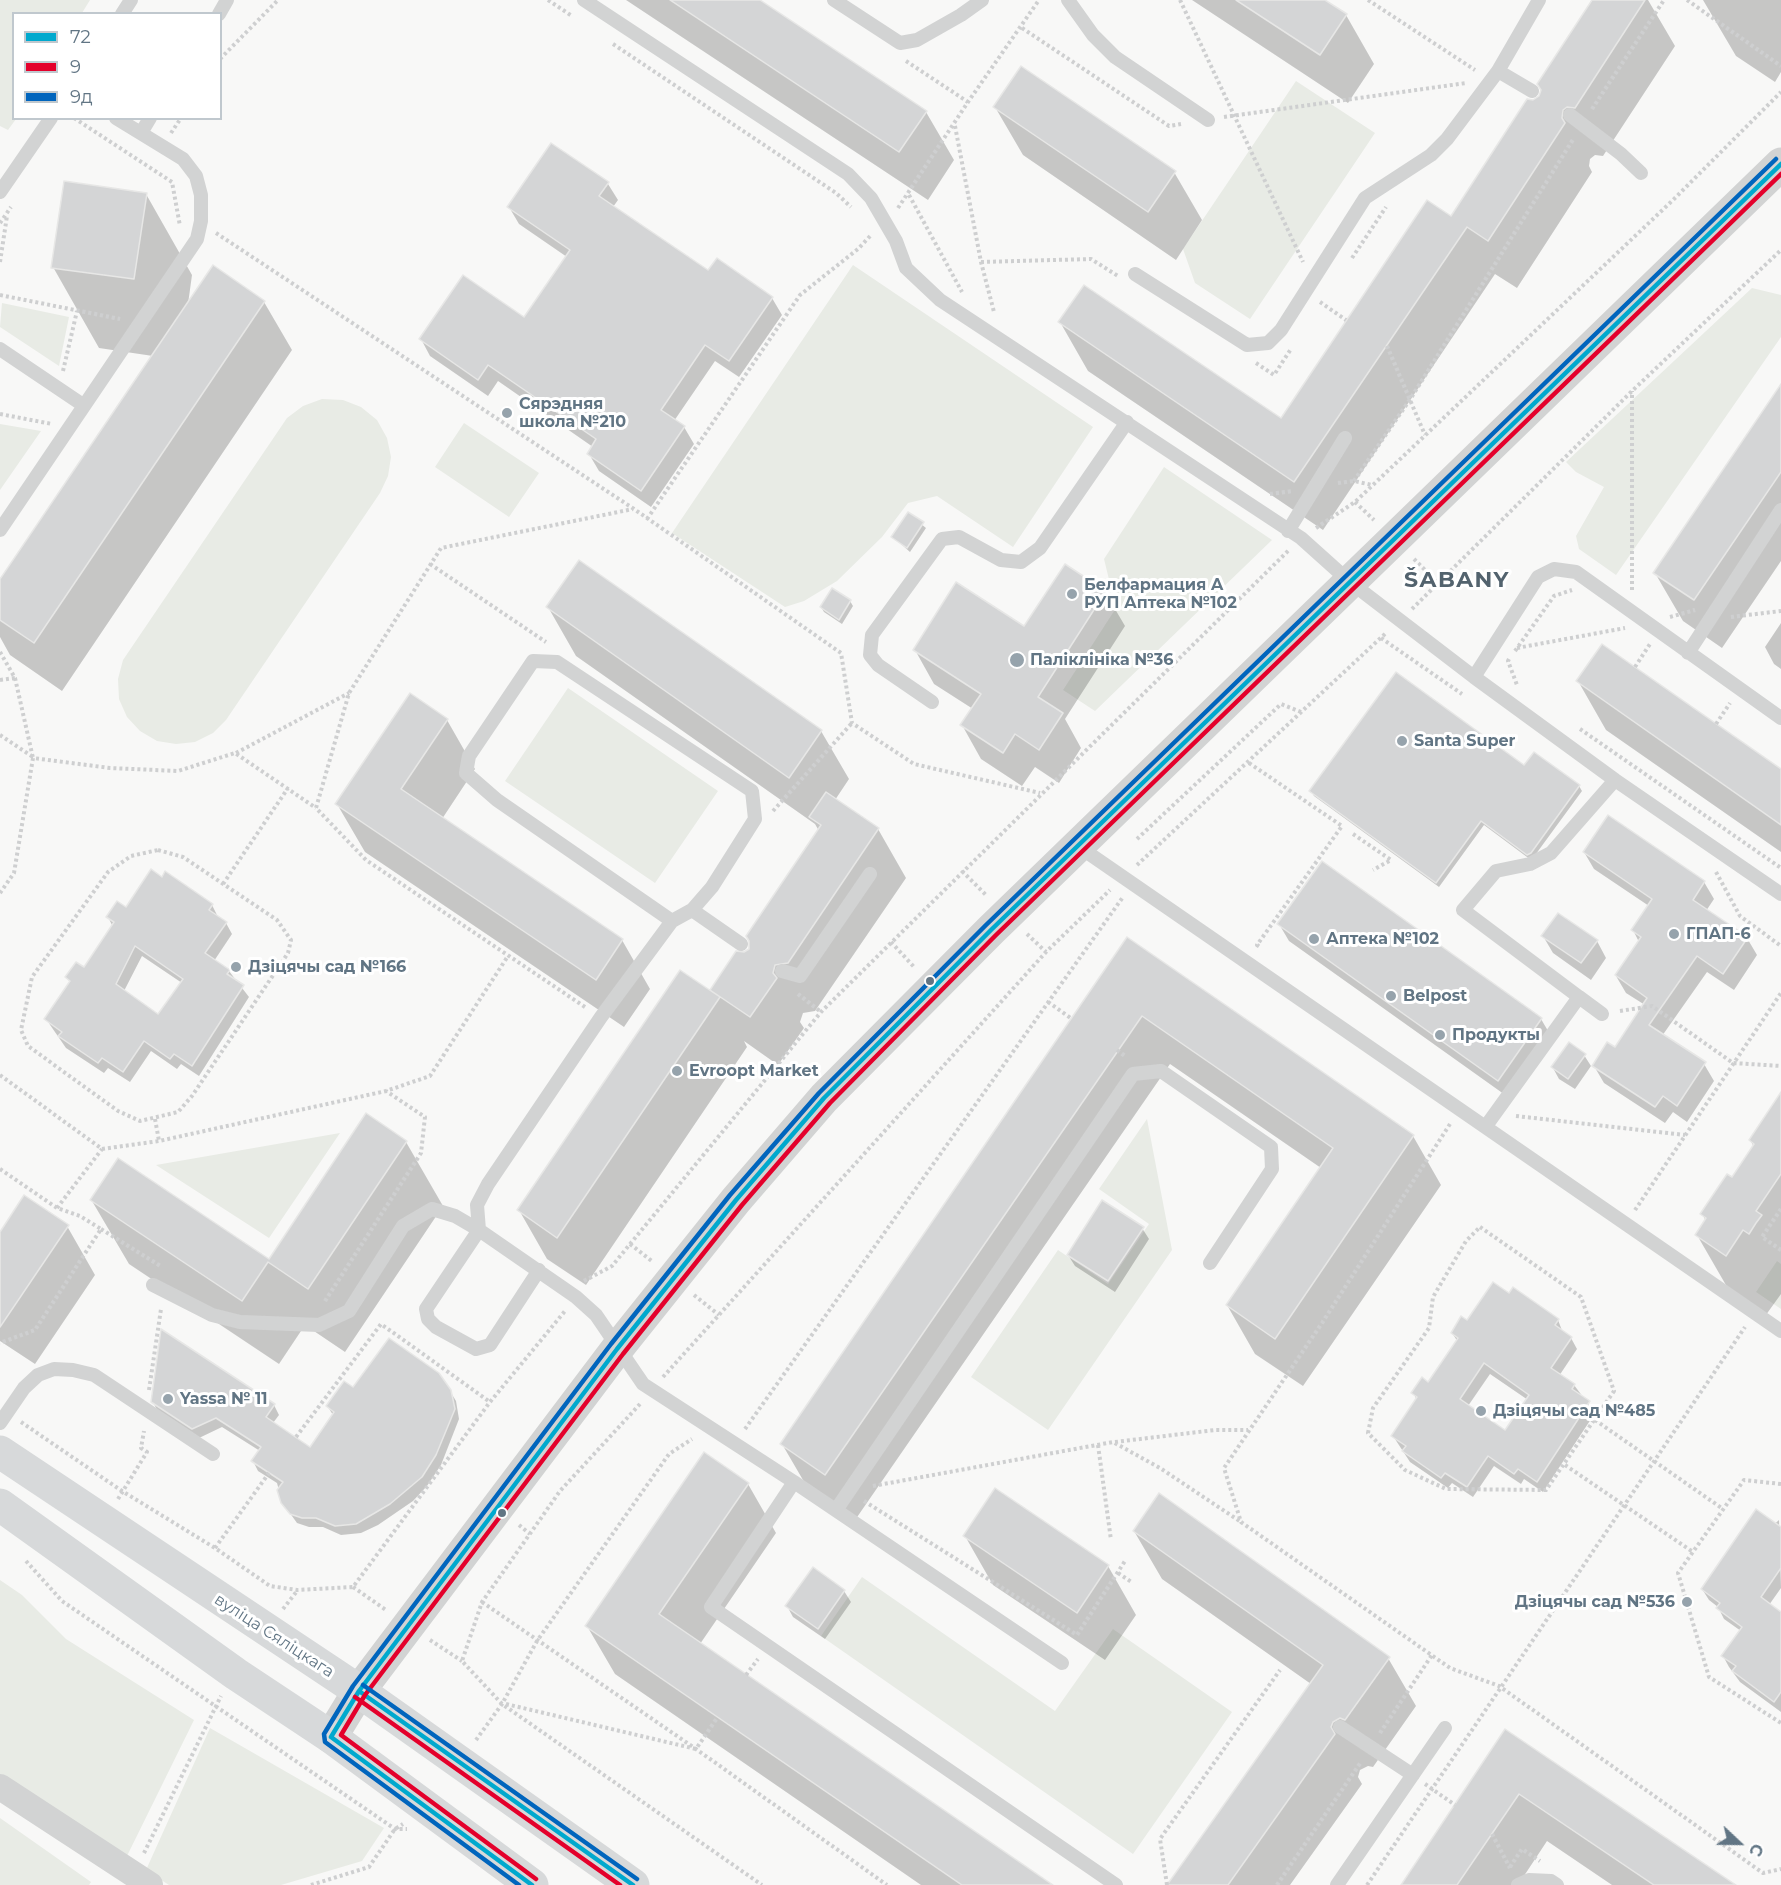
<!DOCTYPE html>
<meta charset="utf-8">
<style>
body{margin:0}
#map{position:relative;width:1781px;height:1885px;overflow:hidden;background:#f8f8f7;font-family:Montserrat,sans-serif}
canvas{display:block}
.legend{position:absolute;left:12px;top:12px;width:210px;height:108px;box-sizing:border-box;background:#fff;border:2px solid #c0c8ce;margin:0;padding:8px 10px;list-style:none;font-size:18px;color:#617584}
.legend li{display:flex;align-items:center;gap:12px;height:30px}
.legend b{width:30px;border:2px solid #c0c8ce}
.north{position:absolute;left:1709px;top:1813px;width:60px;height:60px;-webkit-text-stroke:4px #fff;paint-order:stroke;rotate:112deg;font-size:16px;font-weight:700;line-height:24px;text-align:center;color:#617584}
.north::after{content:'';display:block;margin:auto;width:21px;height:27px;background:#617584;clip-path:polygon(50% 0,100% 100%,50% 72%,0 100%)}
</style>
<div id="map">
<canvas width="1781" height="1885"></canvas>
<ul class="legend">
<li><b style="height:8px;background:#00a9ce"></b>72</li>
<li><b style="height:8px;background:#e4002b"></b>9</li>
<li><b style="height:8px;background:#0065bd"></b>9д</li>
</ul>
<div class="north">С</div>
</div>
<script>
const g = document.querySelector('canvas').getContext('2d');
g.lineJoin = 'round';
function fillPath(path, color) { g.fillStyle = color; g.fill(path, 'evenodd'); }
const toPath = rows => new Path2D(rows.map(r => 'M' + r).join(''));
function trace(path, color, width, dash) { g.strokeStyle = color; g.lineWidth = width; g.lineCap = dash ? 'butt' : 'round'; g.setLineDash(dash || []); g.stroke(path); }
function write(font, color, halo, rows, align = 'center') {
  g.font = font + ' Montserrat,sans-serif'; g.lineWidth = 6; g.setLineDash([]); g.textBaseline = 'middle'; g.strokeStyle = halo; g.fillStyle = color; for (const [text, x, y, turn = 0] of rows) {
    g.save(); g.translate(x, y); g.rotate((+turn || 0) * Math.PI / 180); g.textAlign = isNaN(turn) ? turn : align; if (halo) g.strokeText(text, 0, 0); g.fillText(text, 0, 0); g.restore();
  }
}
fillPath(toPath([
 [0,0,90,0,82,13,14,14,16,119,8,130,0,126],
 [1296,81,1375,133,1250,319,1195,283,1183,249],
 [853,265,1093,427,1013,547,937,496,908,503,882,537,837,581,804,601,785,607,672,533],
 [1752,288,1781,295,1781,337,1616,575,1579,549,1576,536,1604,487,1576,472,1566,462],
 [2,303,69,317,59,366,0,327],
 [322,399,343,400,361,407,377,420,387,438,391,457,388,476,380,493,226,720,213,733,195,742,176,744,157,741,140,731,127,717,119,699,118,679,123,660,287,418,303,406],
 [464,423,539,473,509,517,435,467],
 [0,424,41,431,0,490],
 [1164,467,1272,540,1095,711,1063,690,1116,608,1104,559],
 [568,688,718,791,655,883,505,781],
 [1147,1119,1172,1250,1048,1430,971,1377,1058,1250,1108,1284,1149,1224,1099,1189],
 [340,1133,269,1238,156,1165],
 [1777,1261,1781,1264,1781,1309,1756,1292],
 [862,1577,1055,1711,1113,1629,1232,1712,1133,1854,821,1636],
 [0,1580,22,1595,66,1639,194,1720,126,1858,0,1774],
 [210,1728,384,1828,362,1861,281,1885,169,1885,146,1870],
 [0,1818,91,1882,89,1885,0,1885]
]), '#e8ebe5');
fillPath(toPath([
 [626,0,757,0,926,112,954,160,928,200],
 [1192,0,1322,0,1346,15,1374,64,1348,103],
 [1593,0,1648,0,1675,46,1603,156,1595,155,1590,159,1589,166,1592,172,1517,288,1495,274,1323,530,1088,371,1060,322,1281,420,1451,218,1533,102,1541,97],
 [1703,0,1781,0,1781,72,1775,82,1736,56],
 [995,107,1174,172,1202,220,1176,260,1023,155],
 [551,145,608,184,618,200,613,207,709,272,772,298,782,315,739,377,715,361,674,421,684,427,694,444,651,507,599,471,589,454,593,447,498,381,488,396,430,356,421,339,525,319,567,257,519,224,509,207],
 [146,194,192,275,188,304,264,302,292,350,62,691,10,655,0,637,0,581,153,356,99,348,53,267],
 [1781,387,1781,561,1722,648,1683,621,1655,573],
 [909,514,926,528,910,552,893,537],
 [1105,592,1125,626,1065,719,1081,748,1059,783,1035,767,1022,786,981,759,962,725,973,709,934,684,915,650,1025,628],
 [850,601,853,606,842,624,824,612,821,607],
 [548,607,821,731,849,779,835,800,878,829,906,878,815,1011,803,1013,800,1022,804,1028,778,1065,744,1041,747,1047,586,1285,547,1259,519,1210,715,995,711,990,750,949,819,831,815,824,576,656],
 [1781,623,1781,669,1774,664,1765,647],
 [1578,681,1781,771,1781,852,1606,730],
 [447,720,475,769,442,819,622,940,650,989,624,1027,365,852,337,804],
 [1579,786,1582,791,1533,858,1531,860,1484,825,1439,887,1314,796,1311,791],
 [1608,817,1704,882,1714,899,1706,911,1747,938,1757,955,1734,990,1707,972,1662,1036,1704,1064,1714,1081,1687,1122,1673,1112,1665,1123,1604,1083,1594,1066,1616,1049,1645,1005,1626,993,1616,976,1639,942,1633,930,1649,906,1594,869,1584,852],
 [212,905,218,917,226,923,232,934,214,961,229,971,249,997,199,1076,181,1064,177,1069,151,1051,130,1082,108,1068,104,1073,66,1048,46,1019,70,983,67,977,84,969,113,927,108,917,126,909],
 [142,956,182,983,158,1016,124,991],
 [1279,924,1541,1019,1551,1036,1508,1097,1289,941],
 [1543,936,1597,941,1606,958,1591,980,1553,953],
 [1127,939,1413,1136,1441,1185,1303,1386,1255,1354,1227,1305,1321,1168,1170,1064,853,1523,810,1492,782,1444],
 [1584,1055,1591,1066,1575,1089,1559,1079,1553,1068],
 [1781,1106,1781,1294,1763,1319,1734,1299,1697,1235,1706,1221,1702,1214,1733,1179,1754,1147,1750,1140],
 [406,1142,443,1206,345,1352,305,1325,279,1364,129,1264,92,1201,269,1261],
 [67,1226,95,1275,35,1364,0,1341,0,1234],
 [1142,1228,1149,1239,1115,1292,1075,1266,1068,1255],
 [1558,1320,1563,1333,1571,1338,1577,1349,1559,1376,1574,1385,1595,1413,1543,1492,1524,1479,1521,1484,1494,1466,1473,1497,1452,1483,1448,1488,1410,1462,1393,1436,1417,1400,1413,1393,1429,1384,1458,1342,1452,1333,1468,1322],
 [1490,1374,1528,1400,1505,1432,1468,1406],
 [354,1390,450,1391,456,1401,459,1419,441,1465,427,1486,413,1501,378,1525,361,1533,341,1535,323,1527,309,1527,297,1523,282,1502,277,1483,258,1471,253,1461,260,1451,222,1427,199,1438,158,1412,153,1402,274,1405,279,1415,273,1423,310,1449,333,1415,328,1407],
 [704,1454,748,1484,776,1533,700,1644,1050,1885,921,1885,615,1674,587,1626],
 [996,1490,1108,1566,1136,1615,1105,1660,993,1585,965,1536],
 [1779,1520,1781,1588,1769,1605,1781,1614,1781,1712,1740,1682,1729,1667,1723,1656,1741,1631,1724,1619,1718,1607,1709,1600,1702,1589],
 [1134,1531,1388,1658,1416,1706,1373,1767,1368,1766,1360,1770,1358,1777,1362,1784,1290,1885,1174,1885,1311,1684,1162,1579],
 [813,1569,844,1591,851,1602,825,1639,793,1617,787,1606],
 [1506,1731,1733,1885,1612,1885,1547,1841,1518,1885,1402,1885]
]), '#0003');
const building = toPath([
 [670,0,760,0,927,111,899,152,670,0],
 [1236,0,1325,0,1347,14,1320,55,1236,0],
 [1592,0,1645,0,1575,108,1567,107,1563,110,1562,118,1565,123,1488,241,1467,227,1294,482,1058,322,1084,285,1281,418,1427,200,1451,216,1527,99,1533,100,1539,96,1541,90,1537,84,1592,0],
 [1021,66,1176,171,1148,212,993,107,1021,66],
 [551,143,609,182,599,196,708,270,717,258,773,297,729,361,705,345,661,410,685,426,641,491,587,454,596,439,488,365,478,380,419,339,463,275,524,317,570,250,507,207,551,143],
 [64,181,147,193,134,279,51,268,64,181],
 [213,265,265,301,34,643,0,620,0,579,213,265],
 [1781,384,1781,472,1694,600,1653,573,1781,384],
 [908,512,924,522,907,548,891,537,908,512],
 [579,560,822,730,789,778,546,607,579,560],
 [1065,564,1106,591,1038,697,1063,713,1039,750,1015,734,1003,753,960,725,981,694,913,650,956,582,1024,626,1065,564],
 [832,588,851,600,839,620,820,607,832,588],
 [1602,644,1781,769,1781,825,1576,681,1602,644],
 [1396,672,1524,765,1534,752,1580,785,1531,853,1527,855,1481,821,1436,883,1309,791,1396,672],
 [410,693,448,719,401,789,623,939,596,980,335,804,410,693],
 [826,792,879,828,788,963,775,965,773,973,777,978,750,1017,710,990,736,951,744,952,749,949,749,941,746,936,821,825,809,817,826,792],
 [1608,815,1705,881,1693,900,1748,937,1723,974,1697,956,1649,1025,1706,1062,1677,1106,1663,1096,1655,1107,1592,1066,1607,1042,1615,1047,1647,998,1615,975,1641,937,1631,930,1652,899,1583,852,1608,815],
 [1322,861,1542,1018,1498,1081,1277,924,1322,861],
 [151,869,162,877,165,871,213,904,209,910,227,922,205,953,230,970,227,974,244,985,192,1066,174,1054,170,1059,144,1041,123,1072,102,1058,98,1063,58,1036,62,1032,44,1019,70,981,65,977,76,962,84,967,114,922,106,917,117,901,126,907,151,869],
 [135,946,183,979,158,1014,116,984,135,946],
 [1558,913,1598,940,1581,963,1541,936,1558,913],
 [1127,937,1414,1135,1275,1339,1226,1305,1333,1148,1142,1016,825,1475,780,1444,1127,937],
 [680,970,720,997,557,1238,517,1210,680,970],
 [1569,1042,1586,1054,1568,1079,1551,1067,1569,1042],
 [1781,1092,1781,1174,1756,1211,1762,1215,1756,1223,1749,1234,1743,1230,1726,1256,1695,1235,1706,1218,1700,1214,1727,1174,1732,1177,1754,1144,1749,1140,1781,1092],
 [366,1113,407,1141,308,1289,268,1262,242,1301,90,1200,118,1158,269,1259,366,1113],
 [24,1195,69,1225,0,1327,0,1232,24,1195],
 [1102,1200,1144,1227,1108,1281,1067,1255,1102,1200],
 [1493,1282,1509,1293,1513,1287,1559,1319,1555,1325,1572,1337,1551,1368,1575,1384,1572,1389,1590,1401,1537,1482,1518,1469,1514,1474,1488,1456,1467,1487,1445,1473,1441,1478,1402,1451,1406,1446,1391,1436,1417,1397,1411,1393,1422,1377,1428,1382,1458,1338,1451,1333,1461,1316,1467,1320,1493,1282],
 [1484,1363,1529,1395,1505,1430,1460,1399,1484,1363],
 [161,1329,275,1404,266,1417,310,1447,334,1412,326,1406,344,1381,353,1387,389,1338,439,1373,451,1390,455,1409,436,1455,422,1477,390,1504,356,1524,335,1526,316,1518,302,1518,290,1514,281,1503,277,1490,283,1482,251,1461,261,1447,216,1418,192,1429,151,1402,161,1329],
 [704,1452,749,1483,659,1614,1053,1885,962,1885,585,1626,704,1452],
 [995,1488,1109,1565,1077,1613,963,1536,995,1488],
 [1159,1493,1390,1657,1345,1720,1340,1718,1333,1722,1331,1727,1335,1734,1228,1885,1167,1885,1323,1665,1133,1531,1159,1493],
 [1756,1509,1781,1527,1781,1568,1761,1597,1781,1612,1781,1692,1774,1702,1732,1671,1736,1666,1721,1656,1742,1627,1716,1608,1720,1603,1701,1589,1756,1509],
 [813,1567,845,1590,818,1629,785,1606,813,1567],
 [1505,1729,1736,1885,1654,1885,1519,1794,1457,1885,1401,1885,1505,1729]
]);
fillPath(building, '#d4d5d6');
trace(building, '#e7e7e6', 1.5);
trace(toPath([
 [548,0,572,16],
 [1180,0,1303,262],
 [1368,0,1475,70],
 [1687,0,1781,66],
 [1022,28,1169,126,1181,124],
 [613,44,836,193,851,207],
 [220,59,278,0],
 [906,61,968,102],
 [1592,109,1664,0],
 [1224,117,1466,83],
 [74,118,172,182,180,226],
 [955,126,981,262,994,312],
 [171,133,181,118],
 [909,195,962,292],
 [898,208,968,102,1039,0],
 [0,223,11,207],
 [216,233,634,509,841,653,852,723,914,764,1040,793],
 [1352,258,1386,207],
 [0,262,7,216],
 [981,262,1091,259,1118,276],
 [0,295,120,319],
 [1320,302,1346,320],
 [1387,346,1425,435],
 [1256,363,1274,375,1291,349],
 [63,371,77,311],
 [0,414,52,424],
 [1354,481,1411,398,1574,138],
 [1338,483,1354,481,1372,485],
 [1270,494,1293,491],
 [1355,502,1374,520],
 [647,519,800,295,858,249,872,234],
 [1316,528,1355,502,1673,200,1781,92],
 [1414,559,1439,584],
 [430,564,546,642],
 [1632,590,1632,391],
 [1412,609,1632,391,1781,250],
 [1670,617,1695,610],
 [1731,617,1781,611],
 [1381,638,1462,694],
 [1517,648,1625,628],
 [1515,651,1554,596,1572,590],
 [0,652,15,678,33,758],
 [1509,659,1508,661,1517,685],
 [1635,667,1650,644],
 [0,680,15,678],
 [1716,724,1730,703],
 [1580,729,1781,868],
 [0,735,33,757],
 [236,753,349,693],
 [1249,763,1342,826,1257,945,1260,947],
 [773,811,852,723],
 [1353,834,1391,860,1373,870],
 [1137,839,1281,704,1301,712],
 [158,850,183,857,277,920,291,940,288,953,192,1096,178,1112,140,1121,118,1111,28,1046,21,1030,32,977,108,872,131,856,158,850],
 [1137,865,1386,633],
 [962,871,987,896],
 [1716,872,1740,916,1781,946],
 [223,884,288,788],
 [0,893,14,873,33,758,110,768,178,771,235,753,316,808],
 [1027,934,1046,952],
 [891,942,915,968],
 [798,994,821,1012],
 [1048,1002,1072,1019],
 [585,1007,366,860,316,808,349,693,441,548,633,509],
 [1620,1011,1652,1006,1733,1063,1781,1066],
 [1117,1050,1125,1056],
 [0,1075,102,1149,159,1141,386,1091,430,1076,508,956],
 [1516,1116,1685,1135],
 [155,1119,159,1141],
 [1450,1124,1322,1323,1224,1468,1241,1522,1450,1668,1499,1686,1763,1873,1781,1869],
 [0,1169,57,1208,80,1216,101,1229,35,1330,0,1343],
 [57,1208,102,1149],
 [1781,1209,1762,1237,1781,1250],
 [1635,1210,1781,993],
 [1480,1227,1581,1297,1614,1391,1546,1490,1446,1489,1405,1470,1368,1433,1373,1408,1429,1328,1433,1297,1466,1241,1480,1227],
 [101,1229,162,1267],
 [630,1244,653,1262],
 [584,1281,612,1266,821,1012,1289,550],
 [694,1295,719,1315],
 [325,1301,421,1153,425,1117,386,1091],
 [663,1377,1046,952,1110,890],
 [149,1390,161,1309],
 [640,1404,560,1491,482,1602,462,1661,502,1704,762,1885],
 [1595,1420,1723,1509],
 [21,1422,122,1491,215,1548,270,1586,297,1590,353,1587,490,1402,565,1311],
 [745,1429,1123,897],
 [296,1437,381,1324,490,1402],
 [1115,1442,1215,1430,1248,1430],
 [1098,1445,1111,1540],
 [1565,1465,1693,1552],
 [1781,1484,1744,1480,1678,1573,1709,1677,1781,1723],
 [873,1486,1113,1442,1160,1468,1241,1522],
 [118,1499,147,1452,141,1448,144,1431],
 [864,1501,1077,1635,1125,1561],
 [519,1525,530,1534],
 [215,1548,269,1473],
 [26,1561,62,1601,395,1829,407,1829],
 [1118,1573,1133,1583],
 [353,1587,386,1610],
 [482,1602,696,1749,887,1885],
 [283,1609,297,1591],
 [430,1640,462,1661],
 [746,1675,758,1659],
 [506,1704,696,1749,717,1718],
 [1380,1733,1432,1655],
 [476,1740,502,1704,537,1641,669,1454,692,1439],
 [1425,1784,1455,1805],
 [1492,1834,1510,1868],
 [144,1853,221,1696],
 [1510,1867,1522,1849,1540,1861],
 [311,1885,369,1867,395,1829,403,1824],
 [1167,1885,1160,1839,1280,1670],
 [1277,1885,1361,1762],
 [1367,1885,1745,1327]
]), '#cecfd0', 4, [3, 3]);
trace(toPath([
 [584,0,848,174,871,198,896,241,906,268,940,300,1301,538,1350,582,1474,677,1615,780,1781,894],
 [834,0,900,43,917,40,961,15,982,0],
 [1068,0,1093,35,1115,57,1208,120],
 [122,14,131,0],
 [219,14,227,0],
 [1498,71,1532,91],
 [1570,115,1621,154,1641,173],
 [141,133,150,118],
 [0,192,51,118],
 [1135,274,1247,345,1268,343,1281,330,1365,198,1431,155,1447,139,1498,71,1539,0],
 [0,349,83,405],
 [0,530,197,239,201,221,201,195,196,176,183,159,116,118],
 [1288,531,1345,438],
 [1688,653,1781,510],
 [1474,677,1538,577,1554,569,1576,572,1781,718],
 [932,702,878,665,870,655,872,635,942,539,959,537,1001,560,1021,562,1040,548,1127,422],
 [1078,846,1781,1331],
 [692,910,741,944],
 [782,971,800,976,870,874],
 [1579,997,1602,1014],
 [1486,1126,1579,997,1463,910,1496,871,1530,864,1551,853,1615,780],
 [539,1270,490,1345,476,1349,436,1327,428,1319,426,1309,479,1230,477,1205,488,1184,601,1017,672,921,692,910,712,887,755,819,752,791,557,662,533,661,469,756,466,773,497,800,672,921],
 [153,1285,212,1315,240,1322,319,1325,349,1311,403,1226,432,1209,455,1216,479,1230,576,1297,596,1315,643,1384,794,1482,711,1607,1116,1885],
 [0,1423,24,1388,38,1375,54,1369,73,1370,94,1375,213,1454],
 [794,1482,1062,1663],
 [836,1510,1133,1074,1161,1071,1271,1147,1272,1169,1210,1263],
 [1340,1727,1413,1775],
 [1337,1885,1445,1728],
 [1518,1885,1529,1880,1551,1881,1557,1885]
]), '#d2d3d3', 14);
trace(toPath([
 [0,1787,150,1885]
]), '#d2d3d3', 26);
trace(toPath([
 [331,1737,359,1691,617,1349,736,1200,824,1098,991,930,1781,164]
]), '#d2d3d3', 33);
trace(toPath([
 [0,1452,359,1691,633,1885],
 [0,1505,236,1674,331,1737,532,1885]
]), '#d7d9da', 33);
trace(toPath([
 [359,1691,633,1885],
 [532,1885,331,1737,359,1691,617,1349,736,1200,824,1098,991,930,1781,164]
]), '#00a9ce', 4.5);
trace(toPath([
 [355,1697,620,1885],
 [536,1879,341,1735,365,1695,623,1354,742,1205,830,1103,996,935,1781,174]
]), '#e4002b', 4.5);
trace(toPath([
 [363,1685,637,1879],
 [519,1885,325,1742,324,1734,353,1686,611,1344,730,1195,819,1093,986,925,1776,159]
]), '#0065bd', 4.5);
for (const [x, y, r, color] of [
 [507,413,6,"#96a3ac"],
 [1072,594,6,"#96a3ac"],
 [1017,660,8,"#96a3ac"],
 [1402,741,6,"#96a3ac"],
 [1674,934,6,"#96a3ac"],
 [1314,939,6,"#96a3ac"],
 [236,967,6,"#96a3ac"],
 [930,981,5,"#617584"],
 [1391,996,6,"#96a3ac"],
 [1440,1035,6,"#96a3ac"],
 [677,1071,6,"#96a3ac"],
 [168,1399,6,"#96a3ac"],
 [1481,1411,6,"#96a3ac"],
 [502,1513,5,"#617584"],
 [1687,1602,6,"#96a3ac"]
]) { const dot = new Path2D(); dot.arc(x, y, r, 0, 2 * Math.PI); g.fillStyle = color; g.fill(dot); trace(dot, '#fff', 2); }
write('bold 16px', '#617584', '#fff', [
 ["Сярэдняя",519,404],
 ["школа №210",519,422],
 ["Белфармация А",1084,585],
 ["РУП Аптека №102",1084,603],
 ["Паліклініка №36",1030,660],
 ["Santa Super",1414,741],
 ["ГПАП-6",1686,934],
 ["Аптека №102",1326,939],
 ["Дзіцячы сад №166",248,967],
 ["Belpost",1403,996],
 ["Продукты",1452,1035],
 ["Evroopt Market",689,1071],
 ["Yassa № 11",180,1399],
 ["Дзіцячы сад №485",1493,1411],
 ["Дзіцячы сад №536",1675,1602,"right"]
], 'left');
write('16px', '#617584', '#fff', [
 ["вуліца Сяліцкага",274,1636,33]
]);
g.letterSpacing = '1.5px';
write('bold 22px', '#53636e', '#fff', [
 ["ŠABANY",1457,581]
]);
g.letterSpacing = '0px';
</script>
